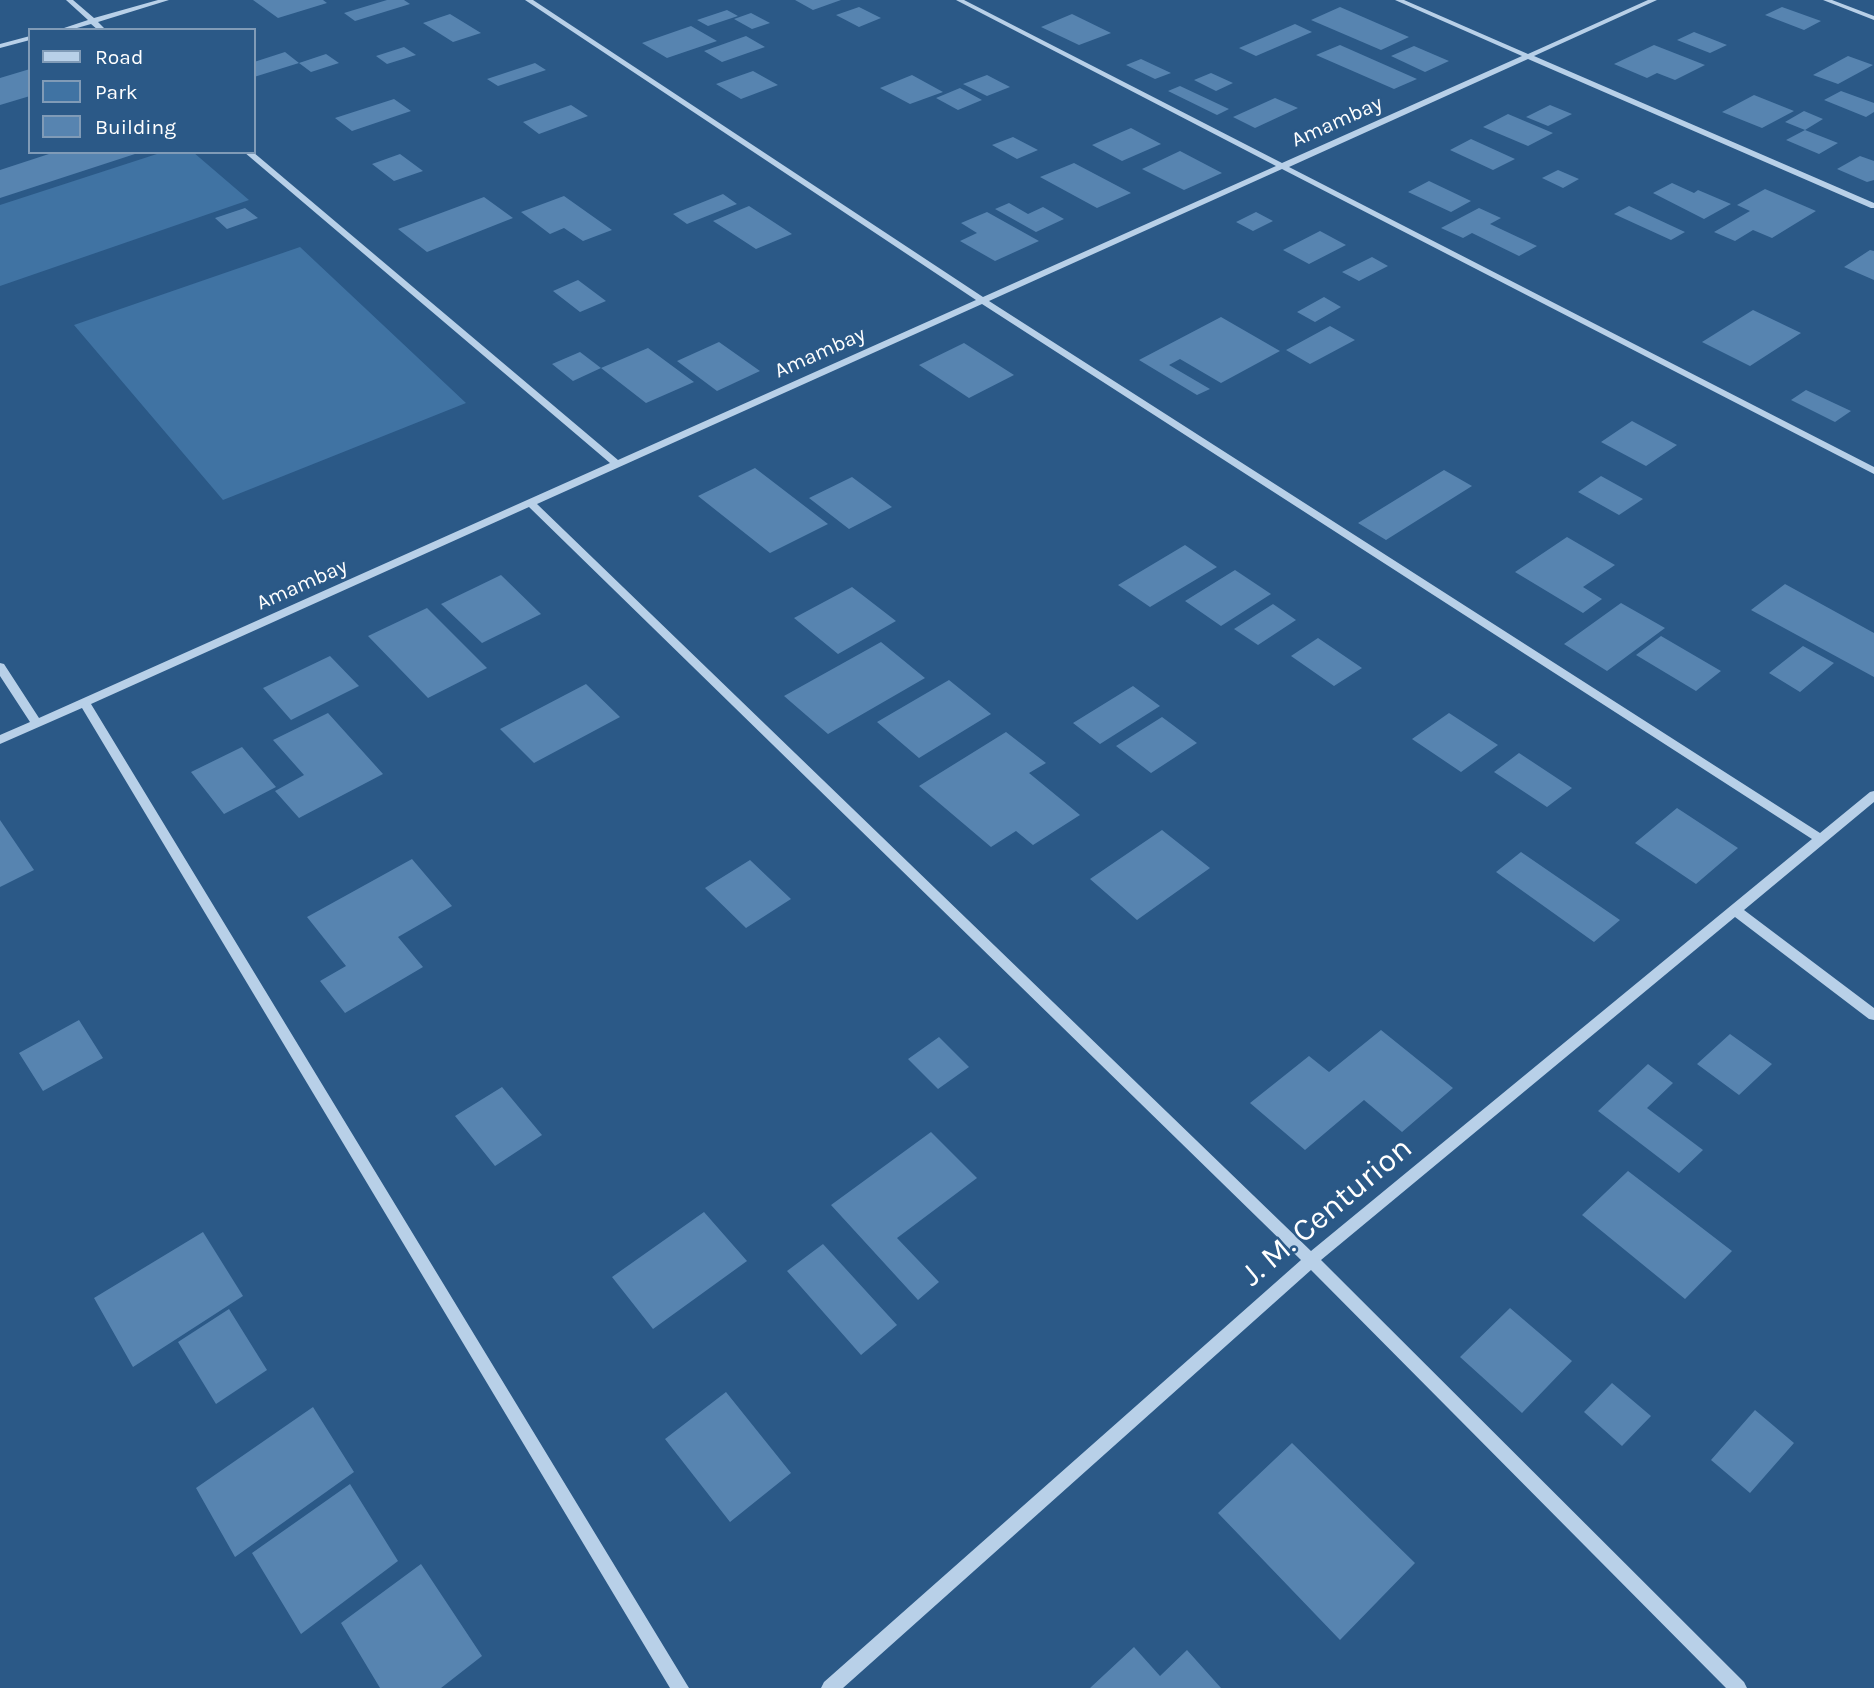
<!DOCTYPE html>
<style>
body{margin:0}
#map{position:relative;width:1874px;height:1688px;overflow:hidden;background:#2b5987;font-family:Karla,sans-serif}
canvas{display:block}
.legend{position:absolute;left:28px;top:28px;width:228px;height:126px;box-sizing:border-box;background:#2b5987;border:2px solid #809bb7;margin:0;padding:9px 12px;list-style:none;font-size:21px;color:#fff}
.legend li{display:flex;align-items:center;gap:14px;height:35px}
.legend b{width:35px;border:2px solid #809bb7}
</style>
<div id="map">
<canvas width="1874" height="1688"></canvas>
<ul class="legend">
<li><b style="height:9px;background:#b8d0e8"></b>Road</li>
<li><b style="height:19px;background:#4073a3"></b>Park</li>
<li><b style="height:19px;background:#5784b0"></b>Building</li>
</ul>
</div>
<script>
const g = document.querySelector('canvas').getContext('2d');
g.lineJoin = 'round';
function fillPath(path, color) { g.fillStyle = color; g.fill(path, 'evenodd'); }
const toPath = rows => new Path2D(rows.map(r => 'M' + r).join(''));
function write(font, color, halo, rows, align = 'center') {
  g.font = font + ' Karla,sans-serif'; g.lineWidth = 5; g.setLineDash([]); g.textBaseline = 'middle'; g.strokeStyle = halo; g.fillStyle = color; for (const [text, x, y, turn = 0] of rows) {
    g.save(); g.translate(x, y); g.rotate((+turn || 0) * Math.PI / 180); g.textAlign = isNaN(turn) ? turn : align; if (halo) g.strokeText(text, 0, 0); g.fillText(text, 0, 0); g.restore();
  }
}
fillPath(toPath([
 [163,152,193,152,249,200,0,286,0,205],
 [300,247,466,403,223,500,74,325]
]), '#4073a3');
fillPath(toPath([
 [253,0,323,0,327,3,278,18],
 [387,0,404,0,410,4,355,21,344,13],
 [795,0,841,0,813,10],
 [859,7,881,18,859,27,836,15],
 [1340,7,1409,37,1381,50,1311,20],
 [1782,7,1821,21,1804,30,1765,15],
 [727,10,738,16,708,26,697,20],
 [751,13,770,23,752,29,734,19],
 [450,14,481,33,453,42,423,23],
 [1072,14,1111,33,1079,45,1041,27],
 [1295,24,1312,32,1256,56,1239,48],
 [691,26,717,41,667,58,642,43],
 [1694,32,1727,45,1710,53,1677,40],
 [746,36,765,47,722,62,704,51],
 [1340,45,1417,79,1394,89,1316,55],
 [1654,45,1705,65,1675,80,1657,73,1647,78,1614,64],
 [1414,46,1449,61,1425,72,1391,56],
 [404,47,416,55,387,64,376,56],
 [285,52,299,63,254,77,254,62],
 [326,54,339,63,311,72,299,63],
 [1848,56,1873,65,1838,84,1813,75],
 [1141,59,1171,73,1155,79,1126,65],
 [535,63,546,70,498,86,487,79],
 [30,69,30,96,0,105,0,78],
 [753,71,778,85,741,99,716,84],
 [1211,73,1233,83,1216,91,1194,80],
 [912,75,943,92,910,104,880,88],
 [987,75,1010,87,987,96,963,84],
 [1180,86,1229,109,1217,115,1168,91],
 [960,88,982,100,958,110,936,98],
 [1841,91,1874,103,1874,112,1866,117,1824,100],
 [1754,95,1794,111,1762,128,1722,112],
 [1275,98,1298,108,1255,128,1233,117],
 [394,99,411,111,352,131,335,118],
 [571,105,588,116,539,134,523,122],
 [1550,105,1572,114,1548,126,1526,117],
 [1804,111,1823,119,1805,130,1785,122],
 [1508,114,1553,133,1528,146,1483,127],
 [1131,128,1161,144,1122,161,1092,145],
 [1805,130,1838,143,1819,154,1786,140],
 [1013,137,1038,150,1017,159,992,145],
 [1471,139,1515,159,1493,170,1450,150],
 [1180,151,1222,173,1184,190,1142,169],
 [55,152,138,152,138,153,0,198,0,170],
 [400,154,423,171,394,181,372,164],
 [1860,156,1874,161,1874,180,1867,182,1837,169],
 [1074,163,1131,193,1097,208,1040,177],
 [1558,170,1579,179,1563,188,1542,178],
 [1429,181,1471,201,1451,212,1408,192],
 [1672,183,1694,193,1698,190,1731,204,1704,219,1653,193],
 [1765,189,1816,211,1772,238,1753,230,1735,241,1714,232,1750,211,1737,205],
 [723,194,737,204,687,224,673,214],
 [564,196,612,230,583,241,564,228,550,234,521,212],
 [484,197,513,218,427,252,398,229],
 [1009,203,1028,214,1043,207,1064,219,1036,232,995,209],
 [749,206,792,234,756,249,713,221],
 [1629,206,1685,232,1671,240,1614,214],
 [245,208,258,218,227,229,215,218],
 [1479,208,1501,218,1490,224,1537,246,1519,256,1472,233,1463,238,1441,228],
 [987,212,1039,241,995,261,960,241,977,233,961,223],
 [1256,212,1273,221,1253,231,1236,222],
 [1320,231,1346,245,1309,264,1283,250],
 [1870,250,1874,251,1874,280,1844,267],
 [1372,257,1388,266,1359,281,1342,272],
 [578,280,606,301,580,312,553,291],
 [1324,297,1341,307,1315,322,1297,312],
 [1753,310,1801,333,1750,366,1702,342],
 [1221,317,1280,351,1221,383,1180,359,1169,365,1210,389,1197,395,1139,360],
 [1330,326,1355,340,1310,364,1286,350],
 [719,342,760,371,717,391,677,361],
 [964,343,1014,375,969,398,919,365],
 [648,348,694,382,646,403,601,368],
 [580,352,601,368,573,381,552,364],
 [1806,390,1851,411,1835,422,1791,400],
 [1632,421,1677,445,1646,466,1601,442],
 [755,468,828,524,770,553,698,496],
 [1444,470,1472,486,1386,540,1358,523],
 [1601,476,1643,499,1619,515,1578,492],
 [852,477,892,507,849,529,809,498],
 [1567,537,1615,565,1583,587,1602,599,1583,613,1515,572],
 [1185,545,1217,567,1150,607,1118,585],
 [1235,570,1271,594,1221,626,1185,601],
 [501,575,541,614,482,643,441,604],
 [1785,584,1874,633,1874,677,1751,610],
 [852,587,896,621,838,654,794,618],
 [1621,603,1665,628,1607,671,1564,644],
 [1273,604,1296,620,1258,645,1234,629],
 [427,608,487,668,428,698,368,636],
 [1661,636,1721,671,1696,691,1636,655],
 [1318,638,1362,668,1334,686,1291,656],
 [881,642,925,678,828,734,784,696],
 [1803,646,1834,663,1800,692,1769,673],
 [330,656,359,686,291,720,263,688],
 [949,680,991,714,919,758,877,722],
 [586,684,620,717,534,763,500,729],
 [1133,686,1160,706,1100,744,1073,723],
 [328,713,383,774,299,818,275,791,304,775,273,740],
 [1449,713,1498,745,1461,772,1412,739],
 [1162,717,1197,743,1151,773,1116,746],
 [1006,732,1046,763,1029,773,1080,815,1033,845,1016,831,991,847,919,786],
 [242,747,276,787,224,814,191,772],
 [1519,753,1572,788,1547,807,1494,772],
 [1677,808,1738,848,1696,884,1635,843],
 [0,820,34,870,0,887],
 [1162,830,1210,868,1137,920,1090,879],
 [1521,852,1620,920,1594,942,1496,872],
 [412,859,452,906,398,937,423,967,345,1013,320,981,346,966,307,917],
 [750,860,791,899,746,928,705,888],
 [79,1020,103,1058,43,1091,19,1053],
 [1381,1030,1453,1088,1402,1132,1364,1100,1305,1150,1250,1103,1309,1056,1329,1072],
 [1730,1034,1772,1064,1739,1095,1697,1064],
 [939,1037,969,1067,938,1089,908,1059],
 [1648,1064,1673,1083,1647,1108,1703,1150,1679,1173,1598,1111],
 [502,1087,542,1135,495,1166,455,1116],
 [931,1132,977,1178,897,1238,939,1282,918,1300,831,1205],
 [1628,1171,1732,1251,1685,1299,1582,1215],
 [704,1212,747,1261,653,1329,612,1277],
 [203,1232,243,1296,133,1367,94,1298],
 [823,1244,897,1325,861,1355,787,1271],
 [1510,1308,1572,1361,1522,1413,1460,1357],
 [229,1309,267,1370,216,1404,178,1342],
 [1612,1383,1651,1416,1622,1446,1584,1412],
 [726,1392,791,1473,730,1522,665,1439],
 [313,1407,354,1472,235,1557,196,1488],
 [1755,1410,1794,1443,1750,1493,1711,1460],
 [1292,1443,1415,1563,1340,1640,1218,1513],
 [350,1484,398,1561,301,1634,252,1553],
 [421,1564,482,1656,441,1688,380,1688,341,1623],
 [1134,1647,1160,1676,1187,1650,1221,1688,1090,1688]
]), '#5784b0');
fillPath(toPath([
 [66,0,73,0,94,18,158,0,169,0,98,22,106,30,98,30,91,24,70,30,58,30,88,20,66,0],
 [525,0,533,0,983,297,1276,166,956,0,964,0,1282,163,1522,56,1395,0,1404,0,1528,54,1648,0,1657,0,1534,56,1874,203,1874,208,1871,208,1528,59,1289,167,1874,467,1874,474,1282,169,989,301,1820,833,1870,792,1874,791,1874,802,1744,910,1874,1008,1874,1020,1869,1019,1735,917,1321,1260,1744,1682,1747,1688,1726,1688,1311,1270,843,1688,821,1688,824,1682,1301,1260,529,507,91,704,689,1688,670,1688,82,708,0,744,0,735,30,722,0,676,0,663,4,664,39,718,610,463,244,152,253,152,618,460,976,300,525,0],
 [982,304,1812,839,1311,1251,537,504,982,304],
 [1823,0,1832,0,1874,16,1874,20,1823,0],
 [30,36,30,40,0,48,0,44,30,36]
]), '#b8d0e8');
write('21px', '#fff', '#2b5987', [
 ["Amambay",1337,122,-24],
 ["Amambay",820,353,-24],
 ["Amambay",302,585,-24]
]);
write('32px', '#fff', '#2b5987', [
 ["J. M. Centurion",1327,1212,-40]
]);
</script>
